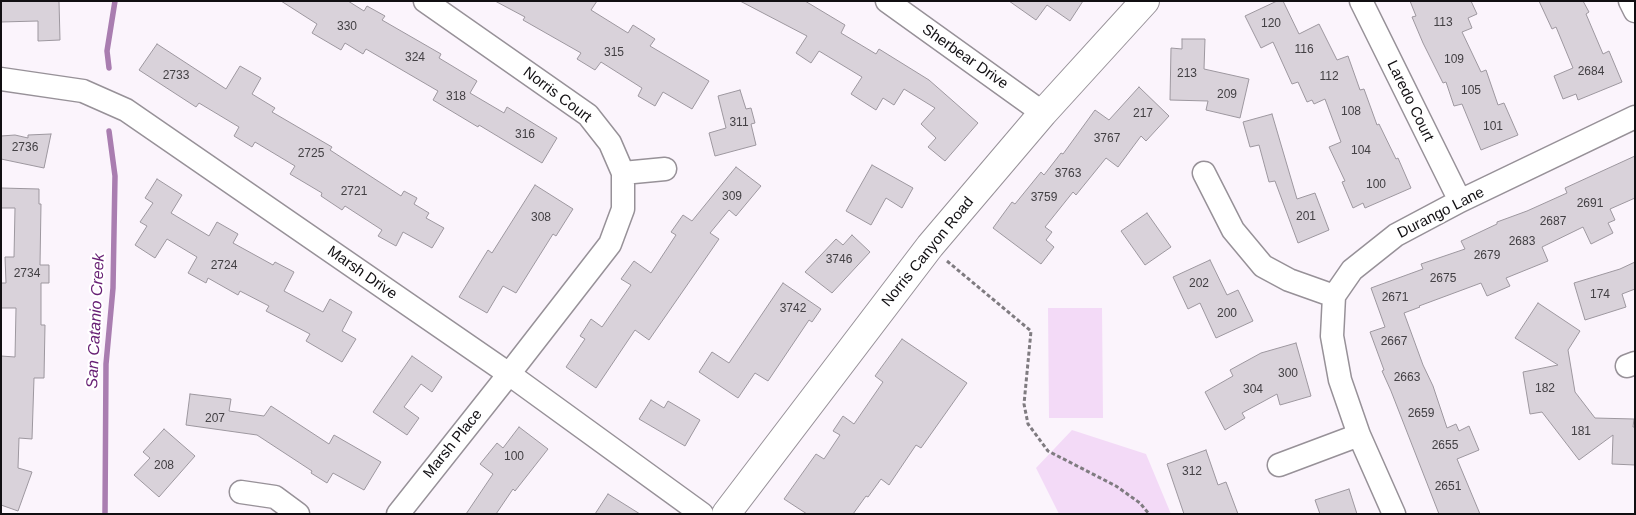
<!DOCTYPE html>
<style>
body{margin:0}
#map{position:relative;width:1636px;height:515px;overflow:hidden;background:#fbf4fc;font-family:Arial,sans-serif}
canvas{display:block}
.frame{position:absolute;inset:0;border:2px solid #110f12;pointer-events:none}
</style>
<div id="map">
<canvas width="1636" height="515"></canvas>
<div class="frame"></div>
</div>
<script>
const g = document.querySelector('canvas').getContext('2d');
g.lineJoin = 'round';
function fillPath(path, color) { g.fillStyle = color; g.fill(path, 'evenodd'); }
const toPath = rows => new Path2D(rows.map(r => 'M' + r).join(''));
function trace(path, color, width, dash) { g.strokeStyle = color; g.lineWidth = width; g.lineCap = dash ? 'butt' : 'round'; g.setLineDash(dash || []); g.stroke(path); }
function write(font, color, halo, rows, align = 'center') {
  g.font = font + ' Arial,sans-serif'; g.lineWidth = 4.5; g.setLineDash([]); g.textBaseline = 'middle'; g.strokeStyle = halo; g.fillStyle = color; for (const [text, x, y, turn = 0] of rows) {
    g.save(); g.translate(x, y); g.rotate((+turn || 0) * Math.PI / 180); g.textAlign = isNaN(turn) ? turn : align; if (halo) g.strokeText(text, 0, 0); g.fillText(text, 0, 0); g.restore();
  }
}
fillPath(toPath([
 [1048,308,1102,308,1103,418,1049,418],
 [1072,430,1146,454,1171,514,1059,514,1036,468]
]), '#f3daf7');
trace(toPath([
 [109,68,107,51,115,1],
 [105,514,106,364,113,288,115,176,109,131]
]), '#a97db0', 5.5);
const building = toPath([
 [1,1,59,1,60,40,38,41,38,21,1,22,1,1],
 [281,1,348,1,364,11,367,6,385,16,382,20,441,54,439,58,477,81,470,93,504,113,507,107,557,138,542,163,479,125,478,127,433,100,438,91,366,49,363,54,345,43,341,50,312,33,317,24,281,1],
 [495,1,597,1,591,10,628,33,633,25,655,39,650,46,709,81,692,109,663,92,655,106,638,96,642,88,601,62,595,70,577,59,581,53,523,20,525,17,495,1],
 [740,1,805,1,845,25,841,33,876,54,879,49,929,80,978,123,945,161,928,147,936,138,921,124,935,108,904,89,894,105,883,98,876,110,851,94,862,77,819,51,811,63,796,53,807,36,740,1],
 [1009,1,1083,1,1070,21,1047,5,1036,20,1009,1],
 [1277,1,1283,1,1299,34,1319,24,1337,60,1348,56,1360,90,1364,89,1377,125,1379,124,1396,159,1398,158,1411,188,1365,208,1363,203,1353,208,1342,182,1345,181,1329,147,1341,142,1325,99,1314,104,1312,100,1307,102,1298,82,1292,84,1273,42,1261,48,1245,16,1277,1],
 [1410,1,1471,1,1477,14,1468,18,1472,28,1462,32,1481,72,1486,70,1498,105,1504,103,1518,135,1481,150,1462,104,1454,106,1446,82,1443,83,1423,43,1412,17,1416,16,1410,1],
 [1539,1,1583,1,1589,12,1586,14,1603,54,1609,51,1622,82,1578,100,1576,94,1563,99,1554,76,1573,68,1556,27,1552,29,1539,1],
 [1182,39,1205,39,1204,69,1249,79,1240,118,1206,110,1208,101,1170,100,1171,48,1182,49,1182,39],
 [157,44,226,89,240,66,261,78,252,94,275,108,272,112,332,147,330,150,401,196,404,191,417,198,414,204,429,213,426,218,444,228,432,248,403,232,396,246,378,236,382,230,345,206,342,210,321,196,322,193,290,174,295,166,255,142,252,147,234,136,239,127,199,103,196,107,139,70,157,44],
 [1139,87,1169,116,1146,141,1141,136,1118,167,1106,158,1076,195,1073,192,1045,227,1052,232,1046,240,1054,247,1041,264,993,228,1012,202,1015,204,1041,172,1044,175,1061,153,1063,154,1095,110,1109,120,1139,87],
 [740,90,746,109,751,108,755,123,751,124,756,145,715,156,709,133,726,128,718,96,740,90],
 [1272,114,1297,199,1315,193,1329,230,1298,243,1275,181,1269,182,1259,145,1250,147,1243,122,1272,114],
 [51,134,44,168,1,159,1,136,15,135,28,138,28,135,51,134],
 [1635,156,1635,198,1610,209,1615,220,1608,223,1613,233,1591,244,1583,227,1542,247,1548,261,1506,278,1510,286,1487,296,1481,283,1419,306,1420,307,1404,313,1423,365,1433,386,1447,428,1456,424,1459,431,1469,426,1479,450,1457,459,1480,514,1439,514,1391,391,1382,371,1384,370,1370,332,1385,327,1371,288,1423,269,1421,264,1465,249,1461,241,1497,224,1497,222,1527,211,1567,193,1565,188,1635,156],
 [872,165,913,188,902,208,886,198,871,225,846,211,872,165],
 [736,167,761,186,736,216,729,210,710,233,719,239,649,340,635,330,596,388,566,367,585,339,580,336,591,319,602,327,631,285,621,279,634,261,651,273,676,235,671,232,683,215,692,221,736,167],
 [157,179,182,195,171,213,209,236,217,222,238,234,233,243,273,265,275,262,294,272,284,291,323,312,330,299,352,312,342,331,356,339,342,362,306,341,310,334,266,311,269,306,240,291,238,295,208,278,206,283,188,273,197,257,167,239,155,258,135,245,147,226,140,222,153,203,145,198,157,179],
 [535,185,573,209,556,236,553,234,516,293,503,286,487,313,459,297,488,250,492,253,535,185],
 [1,188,39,189,39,204,41,204,40,265,49,265,49,283,41,283,41,325,45,325,44,378,34,378,32,439,19,438,18,468,32,472,18,511,1,505,1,356,15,357,16,308,1,308,1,283,6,283,5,257,14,257,15,208,1,208,1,188],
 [1147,213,1171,247,1145,265,1121,231,1147,213],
 [852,235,870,252,832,293,805,272,836,239,843,245,852,235],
 [1210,260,1227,295,1238,290,1253,321,1216,338,1200,303,1188,309,1173,277,1210,260],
 [1635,262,1635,289,1622,294,1626,307,1585,320,1574,283,1620,269,1635,262],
 [783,283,821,309,812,322,809,320,768,381,755,373,738,398,699,372,712,352,729,363,783,283],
 [1538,303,1580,331,1568,350,1575,392,1595,418,1634,419,1633,427,1635,427,1635,465,1612,464,1613,435,1579,460,1542,412,1530,414,1523,372,1558,365,1515,338,1538,303],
 [902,339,967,383,921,448,916,445,889,485,881,479,868,497,866,496,853,514,807,514,784,499,816,454,824,459,840,435,833,431,843,416,854,424,883,382,875,376,902,339],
 [1296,343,1311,396,1280,405,1277,394,1242,413,1245,418,1225,430,1205,392,1233,376,1230,370,1261,353,1296,343],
 [412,356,442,377,432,392,421,384,404,407,419,418,407,435,373,412,412,356],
 [190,394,231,399,229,411,264,416,271,406,329,444,334,435,381,462,364,490,333,473,327,483,311,473,312,471,257,435,186,425,190,394],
 [651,400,664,408,668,401,700,420,685,446,639,419,651,400],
 [519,427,548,449,515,491,513,489,496,514,466,514,493,474,480,464,497,443,503,448,519,427],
 [164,429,195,456,159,497,134,475,150,458,143,452,164,429],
 [1206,450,1218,485,1226,482,1238,514,1184,514,1167,464,1206,450],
 [1349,489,1357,514,1320,514,1315,500,1349,489],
 [608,494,640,514,595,514,608,494]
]);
fillPath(building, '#d9d2da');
trace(building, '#9d979f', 1);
const street = toPath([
 [887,1,1043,113],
 [1361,1,1460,201],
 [1630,1,1635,11],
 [1,79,83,91,126,110,509,374,702,514],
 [623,173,665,169],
 [1204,173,1233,230,1263,266,1289,280,1334,296],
 [1627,366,1635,363],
 [1279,465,1359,435],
 [241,492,275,497,298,514],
 [398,514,509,374,610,244,623,209,623,173,610,143,588,115,425,1],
 [1394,514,1359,435,1340,380,1332,336,1334,296,1352,270,1396,235,1460,201,1635,117]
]);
const secondary = toPath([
 [726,514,930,246,1043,113,1145,1]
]);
trace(street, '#979198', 25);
trace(secondary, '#979198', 30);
trace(toPath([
 [947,261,1031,331,1024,404,1028,424,1048,451,1116,486,1140,503,1149,514]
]), '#7f7b80', 3, [4, 2.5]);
trace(street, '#fff', 22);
trace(secondary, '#fff', 28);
write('12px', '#434044', null, [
 ["113",1443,23],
 ["120",1271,24],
 ["330",347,27],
 ["116",1304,50],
 ["315",614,53],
 ["324",415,58],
 ["109",1454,60],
 ["2684",1591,72],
 ["213",1187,74],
 ["2733",176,76],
 ["112",1329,77],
 ["105",1471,91],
 ["209",1227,95],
 ["318",456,97],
 ["108",1351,112],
 ["217",1143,114],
 ["311",739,123],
 ["101",1493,127],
 ["316",525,135],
 ["3767",1107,139],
 ["2736",25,148],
 ["104",1361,151],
 ["2725",311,154],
 ["3763",1068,174],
 ["100",1376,185],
 ["2721",354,192],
 ["309",732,197],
 ["3759",1044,198],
 ["2691",1590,204],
 ["201",1306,217],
 ["308",541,218],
 ["2687",1553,222],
 ["2683",1522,242],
 ["2679",1487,256],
 ["3746",839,260],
 ["2724",224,266],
 ["2734",27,274],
 ["2675",1443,279],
 ["202",1199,284],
 ["174",1600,295],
 ["2671",1395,298],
 ["3742",793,309],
 ["200",1227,314],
 ["2667",1394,342],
 ["300",1288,374],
 ["2663",1407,378],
 ["182",1545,389],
 ["304",1253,390],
 ["2659",1421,414],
 ["207",215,419],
 ["181",1581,432],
 ["2655",1445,446],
 ["100",514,457],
 ["208",164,466],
 ["312",1192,472],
 ["2651",1448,487]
]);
write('15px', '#110f12', '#fff', [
 ["Sherbear Drive",965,57,35],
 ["Norris Court",557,95,37],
 ["Laredo Court",1410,101,64],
 ["Durango Lane",1441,213,-27],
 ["Norris Canyon Road",928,252,-51],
 ["Marsh Drive",362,273,35],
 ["Marsh Place",453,444,-51]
]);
write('italic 16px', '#661e73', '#fff', [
 ["San Catanio Creek",96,321,-87]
]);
</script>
